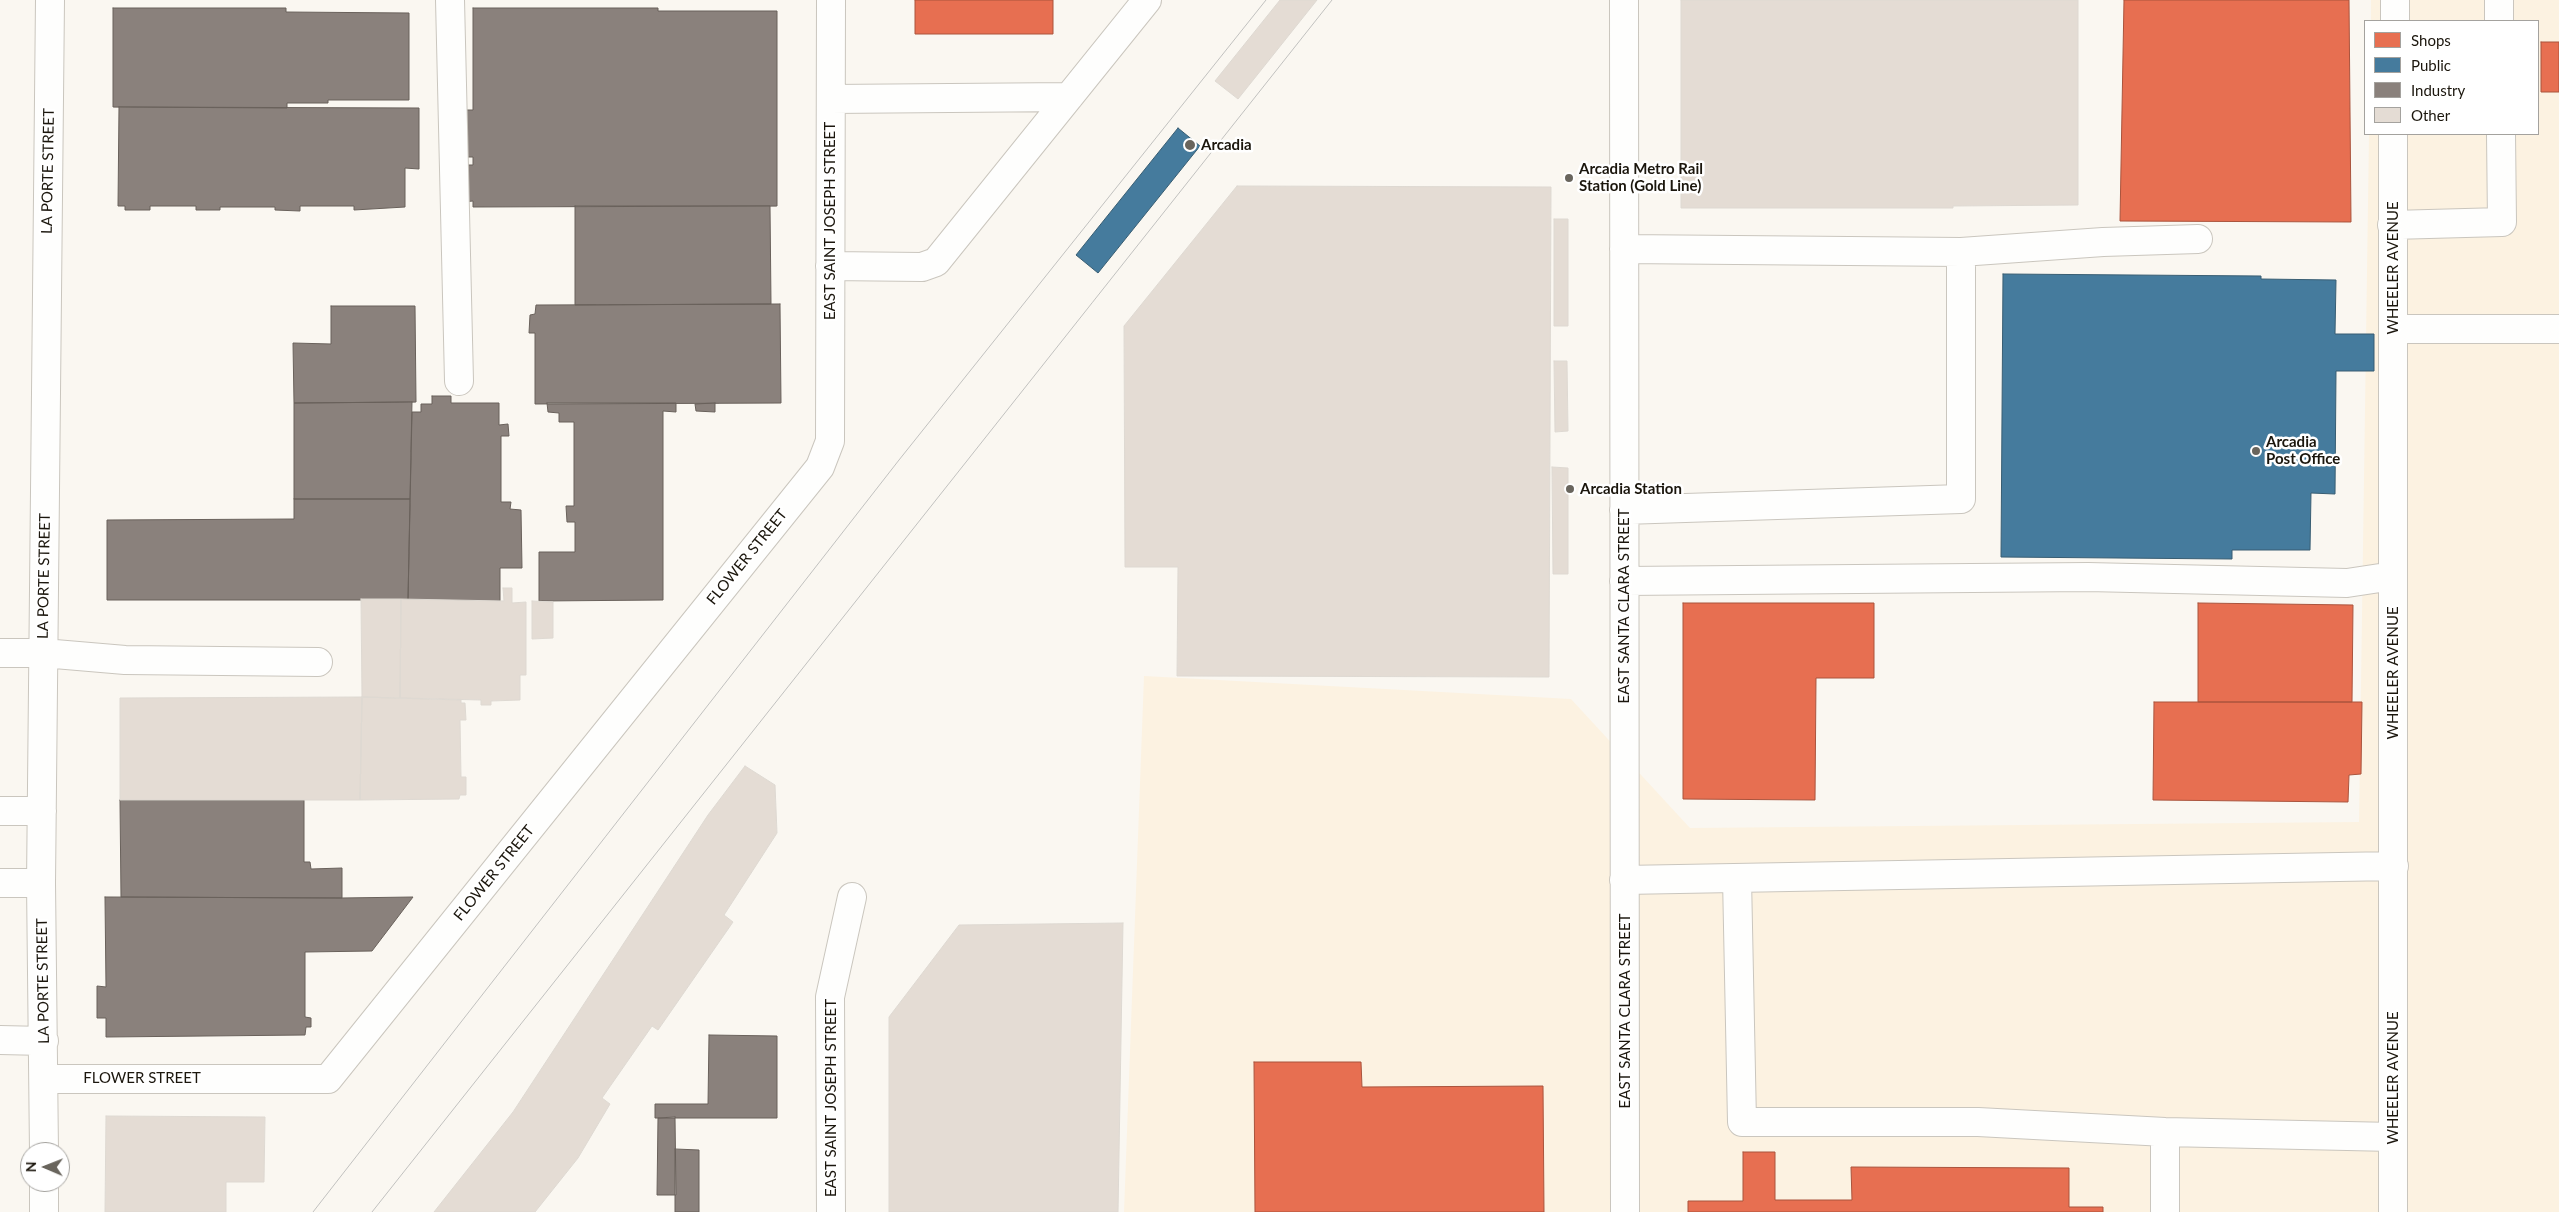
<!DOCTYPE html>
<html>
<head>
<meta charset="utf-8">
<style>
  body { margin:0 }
  #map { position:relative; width:2559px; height:1212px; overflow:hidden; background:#faf7f1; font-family:Lato,sans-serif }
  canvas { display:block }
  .legend { position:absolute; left:2364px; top:20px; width:175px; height:115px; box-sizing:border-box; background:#fff; border:1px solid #a4a29e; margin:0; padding:6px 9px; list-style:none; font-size:15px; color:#1b160d }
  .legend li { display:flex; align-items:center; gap:10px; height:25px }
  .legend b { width:25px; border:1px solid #a4a29e }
  .north { position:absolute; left:20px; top:1142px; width:50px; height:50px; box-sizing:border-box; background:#fff; border:1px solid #a4a29e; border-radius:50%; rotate:271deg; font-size:14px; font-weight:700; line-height:20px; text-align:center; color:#1b160d }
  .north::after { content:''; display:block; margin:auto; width:18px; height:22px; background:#69655d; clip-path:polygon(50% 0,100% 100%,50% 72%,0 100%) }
</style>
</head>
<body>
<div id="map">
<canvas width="2559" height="1212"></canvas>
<ul class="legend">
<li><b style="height:14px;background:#e76f51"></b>Shops</li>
<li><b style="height:14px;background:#457b9d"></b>Public</li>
<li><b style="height:14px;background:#8a817c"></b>Industry</li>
<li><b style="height:14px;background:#e4dcd4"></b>Other</li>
</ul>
<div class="north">N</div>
</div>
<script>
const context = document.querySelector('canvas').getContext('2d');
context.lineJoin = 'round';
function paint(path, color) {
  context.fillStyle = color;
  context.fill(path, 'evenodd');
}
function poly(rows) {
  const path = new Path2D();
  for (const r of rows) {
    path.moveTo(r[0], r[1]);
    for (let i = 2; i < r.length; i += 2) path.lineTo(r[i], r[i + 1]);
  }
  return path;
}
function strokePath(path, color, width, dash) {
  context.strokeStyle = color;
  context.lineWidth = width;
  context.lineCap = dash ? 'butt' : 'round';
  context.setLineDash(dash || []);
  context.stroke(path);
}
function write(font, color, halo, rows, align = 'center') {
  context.font = font + ' Lato,sans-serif';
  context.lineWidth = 5;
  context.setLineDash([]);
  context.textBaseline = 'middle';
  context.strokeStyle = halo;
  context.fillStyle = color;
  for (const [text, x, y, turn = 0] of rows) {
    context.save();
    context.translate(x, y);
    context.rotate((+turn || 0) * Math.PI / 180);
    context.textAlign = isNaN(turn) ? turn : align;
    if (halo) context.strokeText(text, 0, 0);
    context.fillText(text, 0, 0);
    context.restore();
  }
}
paint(poly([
  [2371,0,2559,0,2559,1212,1124,1212,1144,676,1571,699,1690,828,2359,822,2369,134,2538,134,2538,21,2371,21]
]), '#fcf2e1');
const shops = poly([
  [915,0,1053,0,1053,34,915,34,915,0],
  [2124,0,2349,0,2351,222,2120,221,2124,0],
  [2541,42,2559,42,2559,92,2541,92,2541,42],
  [1683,603,1874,603,1874,678,1816,678,1815,800,1683,799,1683,603],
  [2198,603,2353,605,2352,702,2198,702,2198,603],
  [2154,702,2362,702,2361,774,2349,775,2348,802,2153,800,2154,702],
  [1254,1062,1361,1062,1362,1087,1543,1086,1544,1212,1255,1212,1254,1062],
  [1743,1152,1775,1152,1775,1200,1852,1200,1851,1167,2069,1168,2069,1207,2103,1207,2103,1212,1688,1212,1688,1201,1743,1201,1743,1152]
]);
paint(shops, '#e76f51');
strokePath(shops, '#aa543d', 1);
const public = poly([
  [1178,128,1200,146,1098,273,1076,255,1178,128],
  [2003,274,2261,276,2261,279,2336,280,2335,334,2374,334,2374,371,2336,371,2335,494,2311,493,2310,550,2232,550,2232,559,2001,557,2003,274]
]);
paint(public, '#457b9d');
strokePath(public, '#385d72', 1);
const industry = poly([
  [113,8,286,8,286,12,409,13,409,100,328,100,328,103,287,103,287,108,113,107,113,8],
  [473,8,658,8,658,11,777,11,777,206,473,207,473,201,462,202,467,165,473,165,473,157,461,157,461,110,473,110,473,8],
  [119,107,419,108,419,169,405,168,405,207,354,210,354,206,300,206,300,211,275,210,275,207,220,207,220,210,196,210,196,206,150,206,150,210,125,210,125,206,118,206,119,107],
  [575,206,770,206,771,304,575,305,575,206],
  [780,304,781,403,535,404,535,333,529,333,530,315,535,314,536,305,780,304],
  [331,306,415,306,416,402,294,403,293,343,331,344,331,306],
  [432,396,451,396,451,403,499,403,499,425,508,424,509,436,501,436,501,502,511,502,510,509,521,510,522,568,500,568,500,601,408,600,412,412,421,412,421,404,432,404,432,396],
  [412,402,410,499,294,499,294,403,412,402],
  [547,403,676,403,676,412,663,411,663,600,539,601,539,552,575,552,575,522,567,522,566,506,574,506,574,422,559,422,559,413,548,412,547,403],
  [715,403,715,412,696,411,695,404,715,403],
  [294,499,410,499,408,600,107,600,107,520,294,519,294,499],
  [120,800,304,800,304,862,310,862,311,869,342,868,342,898,121,897,120,800],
  [105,897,342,898,413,897,372,951,305,952,305,1017,311,1018,311,1027,306,1027,305,1035,106,1037,106,1018,97,1018,97,986,106,987,105,897],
  [709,1035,777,1036,777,1118,655,1118,655,1104,708,1104,709,1035],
  [675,1117,676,1195,657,1195,658,1118,675,1117],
  [675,1149,699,1150,699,1212,675,1212,675,1149]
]);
paint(industry, '#8a817c');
strokePath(industry, '#69615b', 1);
const building = poly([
  [1280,0,1317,0,1238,99,1215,81,1280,0],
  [1681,0,2078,0,2078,205,1953,206,1953,208,1681,208,1681,0],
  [1237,186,1551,187,1549,677,1177,676,1178,567,1125,567,1124,326,1237,186],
  [1554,219,1568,219,1568,326,1554,326,1554,219],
  [1554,361,1567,361,1568,431,1555,432,1554,361],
  [1552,467,1568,468,1568,574,1553,574,1552,467],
  [503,588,512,588,512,603,526,602,526,675,520,675,520,700,491,701,491,705,481,705,481,700,400,698,401,599,504,601,503,588],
  [361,599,401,599,400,698,362,697,361,599],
  [532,601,553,602,553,638,532,639,532,601],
  [362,697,360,800,120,800,120,698,362,697],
  [362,697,461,700,461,703,465,703,466,720,460,720,461,777,466,777,466,795,460,795,459,799,360,800,362,697],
  [745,766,775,785,777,833,724,915,733,922,658,1030,652,1026,602,1098,610,1104,578,1158,535,1212,434,1212,513,1112,708,815,745,766],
  [1123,923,1118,1212,889,1212,889,1017,959,925,1123,923],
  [106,1116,265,1117,264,1182,226,1182,226,1212,105,1212,106,1116]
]);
paint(building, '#e4dcd4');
strokePath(building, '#ded9d2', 1);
const minor = poly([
  [450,0,459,381],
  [1624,0,1625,1212],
  [2499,0,2499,21],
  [2395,21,2395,0],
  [831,99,1069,97],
  [2392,225,2502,222,2501,134],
  [1961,252,2103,242,2198,239],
  [830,266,922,267,936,262,1147,0],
  [2393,329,2559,329],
  [1624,510,1961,499,1961,252,1624,249],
  [1624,581,2088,577,2347,583,2393,576],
  [0,653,43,653,125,660,318,662],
  [0,811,42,811],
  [1737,878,1742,1122,1978,1122,2165,1132,2393,1137],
  [1624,880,2394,866],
  [0,883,41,883],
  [0,1040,44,1041],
  [44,1079,328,1079,820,467,830,441,831,0],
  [2165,1132,2165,1212],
  [44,1152,41,883,50,0],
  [44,1182,44,1212],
  [831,1212,830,997,852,897],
  [2393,1212,2393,134]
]);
strokePath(minor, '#cac6be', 30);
strokePath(minor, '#fefefd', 28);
strokePath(poly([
  [313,1212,899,460,1266,0],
  [372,1212,1332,0]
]), '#c1c1bf', 1);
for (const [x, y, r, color] of [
  [1190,145,6,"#69655d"],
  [1569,178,5,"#69655d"],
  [2256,451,5,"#69655d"],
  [1570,489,5,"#69655d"]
]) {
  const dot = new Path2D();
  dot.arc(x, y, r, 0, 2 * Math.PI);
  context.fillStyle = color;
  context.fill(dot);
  strokePath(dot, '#fff', 2);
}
write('bold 15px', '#1b160d', '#fff', [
  ["Arcadia",1201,145],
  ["Arcadia Metro Rail",1579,169],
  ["Station (Gold Line)",1579,186],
  ["Arcadia",2266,442],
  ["Post Office",2266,459],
  ["Arcadia Station",1580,489]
], 'left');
write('15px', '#1b160d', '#fff', [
  ["LA PORTE STREET",48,171,-89],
  ["EAST SAINT JOSEPH STREET",830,221,-90],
  ["WHEELER AVENUE",2393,268,-90],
  ["FLOWER STREET",747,557,-51],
  ["LA PORTE STREET",44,576,-89],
  ["EAST SANTA CLARA STREET",1624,606,-90],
  ["WHEELER AVENUE",2393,673,-90],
  ["FLOWER STREET",494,873,-51],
  ["LA PORTE STREET",43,981,-91],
  ["EAST SANTA CLARA STREET",1625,1011,-90],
  ["FLOWER STREET",142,1078],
  ["WHEELER AVENUE",2393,1078,-90],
  ["EAST SAINT JOSEPH STREET",831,1098,-90]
]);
</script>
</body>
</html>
